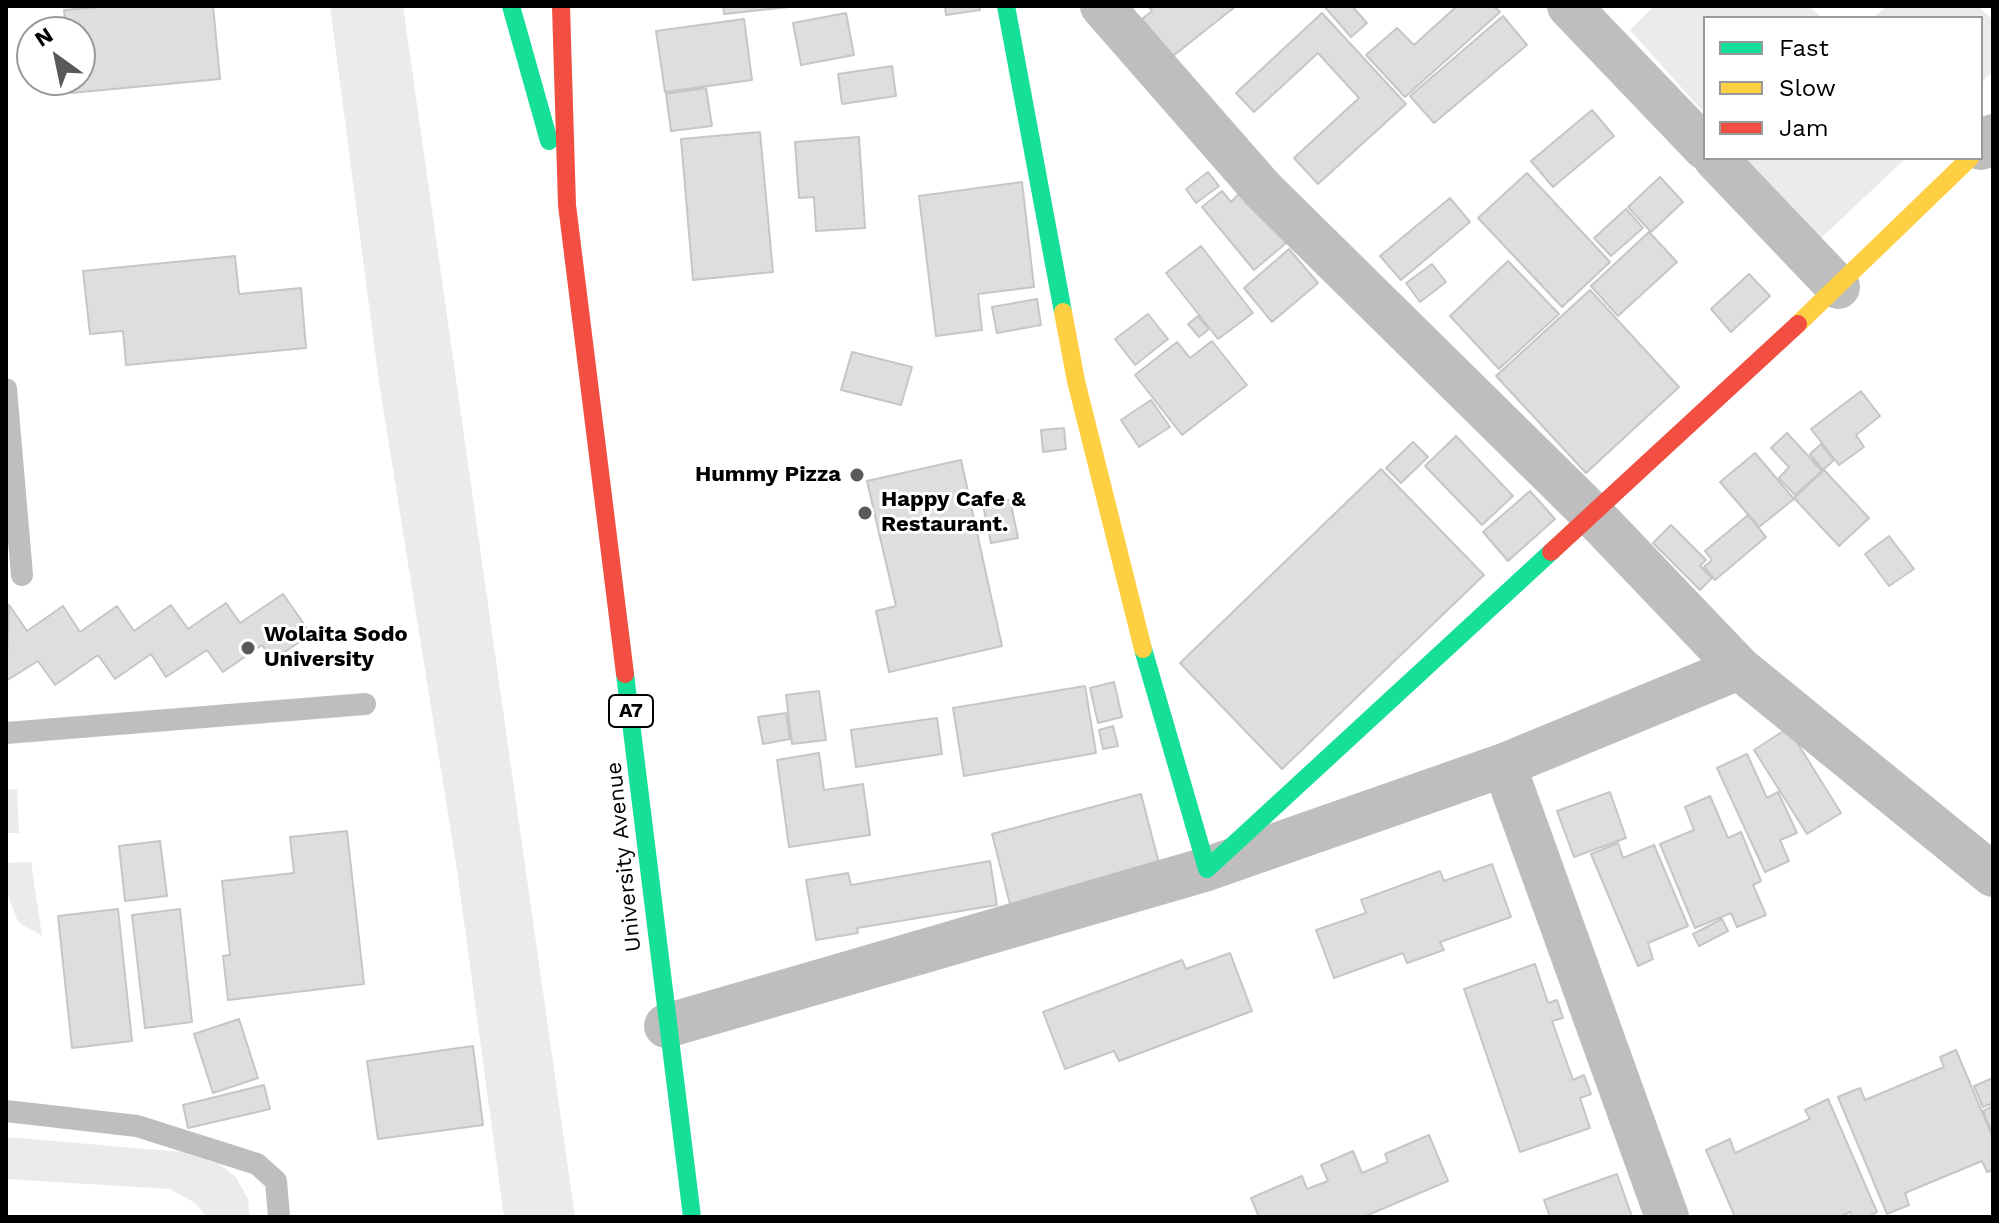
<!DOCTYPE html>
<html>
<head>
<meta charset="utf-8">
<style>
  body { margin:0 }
  #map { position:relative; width:1999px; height:1223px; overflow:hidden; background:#fff; font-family:"Work Sans",sans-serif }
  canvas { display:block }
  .frame { position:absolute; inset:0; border:8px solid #000; pointer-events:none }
  .legend { position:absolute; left:1703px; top:16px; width:280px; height:144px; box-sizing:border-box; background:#fff; border:2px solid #999; margin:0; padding:10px 14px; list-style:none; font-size:24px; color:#000 }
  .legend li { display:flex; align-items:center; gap:16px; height:40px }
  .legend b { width:40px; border:2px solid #999 }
  .north { position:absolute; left:16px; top:16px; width:80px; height:80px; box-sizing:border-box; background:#fff; border:2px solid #999; border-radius:50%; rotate:327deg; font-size:22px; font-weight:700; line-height:32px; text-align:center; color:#000 }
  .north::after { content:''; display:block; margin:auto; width:28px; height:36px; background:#595959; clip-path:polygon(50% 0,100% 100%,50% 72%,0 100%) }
</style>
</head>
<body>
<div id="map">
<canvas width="1999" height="1223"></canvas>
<div class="frame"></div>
<ul class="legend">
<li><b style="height:10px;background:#16e098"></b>Fast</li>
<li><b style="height:10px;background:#ffcf43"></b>Slow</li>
<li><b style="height:10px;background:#f24e42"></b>Jam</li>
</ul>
<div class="north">N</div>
</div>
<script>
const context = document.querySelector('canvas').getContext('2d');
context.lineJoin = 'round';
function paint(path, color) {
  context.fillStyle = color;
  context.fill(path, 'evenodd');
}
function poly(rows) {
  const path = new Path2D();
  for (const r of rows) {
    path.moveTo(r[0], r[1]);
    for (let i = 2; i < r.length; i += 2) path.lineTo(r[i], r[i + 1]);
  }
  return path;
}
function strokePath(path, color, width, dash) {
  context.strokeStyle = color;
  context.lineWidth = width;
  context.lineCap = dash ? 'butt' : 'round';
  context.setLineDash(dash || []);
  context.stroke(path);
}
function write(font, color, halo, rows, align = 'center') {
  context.font = font + ' "Work Sans",sans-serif';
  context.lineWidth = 6;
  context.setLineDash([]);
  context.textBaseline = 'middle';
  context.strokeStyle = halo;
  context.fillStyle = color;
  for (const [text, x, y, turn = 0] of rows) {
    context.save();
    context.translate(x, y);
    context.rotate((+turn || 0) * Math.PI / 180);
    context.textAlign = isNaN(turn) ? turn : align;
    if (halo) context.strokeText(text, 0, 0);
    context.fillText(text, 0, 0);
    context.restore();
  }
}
paint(poly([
  [330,6,403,6,575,1217,504,1217,457,870,379,382],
  [1654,6,1809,6,1822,18,1705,18,1705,114,1630,30],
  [1887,6,1978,6,1993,20,1993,71,1981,83,1981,18,1873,18],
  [1744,158,1906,158,1817,242],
  [17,789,19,833,6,833,6,790],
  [31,862,42,936,18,922,6,890,6,863],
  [6,1137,182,1152,219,1164,236,1177,248,1199,250,1217,207,1217,195,1203,170,1189,6,1179]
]), '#ebebeb');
const building = poly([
  [112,6,213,6,220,79,71,93,70,80,80,80,80,32,66,32,64,10,112,6],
  [723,6,798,6,724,14,723,6],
  [945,6,979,6,980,10,946,15,945,6],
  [1148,6,1236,6,1173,56,1142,19,1152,11,1148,6],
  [1324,6,1352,6,1367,23,1351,37,1324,6],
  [1457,6,1494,6,1500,12,1405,97,1366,55,1397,28,1414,45,1457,6],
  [846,13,854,55,801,65,793,23,846,13],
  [1322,13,1406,104,1318,184,1294,158,1359,98,1318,53,1254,112,1236,93,1322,13],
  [1503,16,1527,45,1434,123,1410,96,1503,16],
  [744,19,752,80,665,92,656,31,744,19],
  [892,66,896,96,842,104,838,74,892,66],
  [706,88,712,126,671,131,666,94,706,88],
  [1592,110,1614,136,1553,187,1531,161,1592,110],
  [760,132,773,272,693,280,681,139,760,132],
  [859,137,865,228,816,231,814,197,799,198,795,142,859,137],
  [1208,172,1219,186,1196,203,1186,189,1208,172],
  [1527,173,1610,262,1562,307,1478,218,1527,173],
  [1660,177,1683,202,1651,232,1628,207,1660,177],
  [1022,182,1034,287,978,294,982,330,936,336,919,196,1022,182],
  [1222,191,1231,202,1242,191,1286,243,1254,270,1202,207,1222,191],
  [1450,198,1470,222,1401,280,1380,256,1450,198],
  [1626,209,1643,228,1611,256,1594,238,1626,209],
  [1649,232,1677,262,1618,316,1591,286,1649,232],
  [1201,246,1253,313,1218,339,1166,273,1201,246],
  [1289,249,1318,283,1272,322,1244,288,1289,249],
  [235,256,239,294,301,288,306,348,126,365,123,331,90,334,83,271,235,256],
  [1508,261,1559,314,1499,369,1450,316,1508,261],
  [1432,264,1446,282,1420,302,1406,283,1432,264],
  [1749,274,1770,296,1731,332,1711,309,1749,274],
  [1590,290,1679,387,1586,473,1496,376,1590,290],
  [1037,299,1041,325,997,333,992,307,1037,299],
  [1148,314,1168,339,1135,365,1115,339,1148,314],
  [1198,316,1209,329,1199,337,1188,324,1198,316],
  [1212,341,1247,385,1182,435,1135,375,1177,342,1190,358,1212,341],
  [852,352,912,367,901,405,841,390,852,352],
  [1861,391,1880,416,1856,435,1864,447,1839,465,1811,429,1861,391],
  [1151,400,1170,427,1139,447,1121,420,1151,400],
  [1064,428,1066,449,1043,452,1041,430,1064,428],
  [1787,433,1822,471,1795,495,1779,478,1789,467,1771,448,1787,433],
  [1456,436,1513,496,1482,525,1425,466,1456,436],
  [1413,442,1428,457,1401,483,1386,468,1413,442],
  [1821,444,1834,460,1823,470,1810,454,1821,444],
  [1755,453,1794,499,1759,527,1720,482,1755,453],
  [961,460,1002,646,889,672,876,611,896,606,867,481,961,460],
  [1381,469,1484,575,1282,769,1180,663,1381,469],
  [1824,470,1869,518,1839,546,1794,498,1824,470],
  [1530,491,1555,519,1508,561,1483,532,1530,491],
  [1010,500,1018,538,991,543,983,505,1010,500],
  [1748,515,1766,537,1715,580,1704,567,1712,560,1705,551,1748,515],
  [1671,525,1706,560,1700,566,1712,578,1700,590,1653,543,1671,525],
  [1889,536,1914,569,1889,586,1865,554,1889,536],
  [283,594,311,634,273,660,262,645,223,672,207,650,166,677,151,654,115,679,98,655,55,685,38,661,6,681,9,605,27,631,63,606,80,632,117,606,134,631,171,605,188,629,226,603,240,623,283,594],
  [1114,682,1122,717,1098,723,1090,688,1114,682],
  [1085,686,1096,753,964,776,953,708,1085,686],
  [819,691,826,740,792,744,786,695,819,691],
  [786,713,790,739,763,744,758,717,786,713],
  [937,718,942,754,856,767,851,730,937,718],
  [1113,726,1118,746,1103,749,1099,730,1113,726],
  [1788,728,1841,813,1807,834,1754,750,1788,728],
  [819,753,824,790,863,784,870,835,789,847,777,760,819,753],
  [1747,754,1767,798,1778,792,1797,833,1780,840,1789,861,1765,872,1717,768,1747,754],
  [1610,792,1626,838,1574,857,1557,811,1610,792],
  [1141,794,1161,871,1012,912,992,834,1141,794],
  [1710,796,1728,838,1741,832,1761,881,1753,885,1766,915,1737,927,1731,913,1695,928,1660,844,1694,830,1685,807,1710,796],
  [347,831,364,984,228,1000,223,956,230,955,222,881,294,873,290,837,347,831],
  [160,841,167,896,125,901,119,846,160,841],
  [1618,843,1623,858,1654,845,1688,926,1648,943,1653,959,1638,966,1591,854,1618,843],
  [990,861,997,905,857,928,858,933,816,940,806,880,848,873,851,885,990,861],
  [1492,864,1511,917,1440,942,1444,950,1407,963,1403,953,1334,978,1316,930,1366,913,1361,900,1440,871,1444,881,1492,864],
  [118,909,132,1041,72,1048,58,916,118,909],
  [180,909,192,1022,145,1028,132,915,180,909],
  [1722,919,1728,931,1699,946,1693,934,1722,919],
  [1230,953,1252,1011,1119,1061,1114,1051,1065,1069,1043,1012,1182,960,1186,969,1230,953],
  [1535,964,1548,1003,1557,1000,1563,1018,1552,1021,1573,1080,1584,1075,1591,1094,1580,1098,1590,1128,1520,1152,1464,989,1535,964],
  [239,1019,258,1078,213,1093,194,1034,239,1019],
  [473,1046,483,1125,378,1139,367,1061,473,1046],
  [1956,1050,1993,1138,1993,1170,1987,1172,1982,1161,1905,1193,1909,1205,1887,1214,1838,1097,1860,1088,1865,1100,1944,1067,1940,1057,1956,1050],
  [1993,1078,1993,1103,1983,1107,1974,1086,1993,1078],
  [264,1085,270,1109,188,1128,183,1105,264,1085],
  [1828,1099,1877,1212,1867,1217,1853,1217,1850,1212,1839,1217,1735,1217,1706,1150,1730,1139,1735,1153,1810,1119,1805,1110,1828,1099],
  [1993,1106,1993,1133,1992,1133,1983,1111,1993,1106],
  [1429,1135,1448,1181,1363,1217,1259,1217,1251,1198,1302,1176,1307,1189,1328,1181,1321,1165,1353,1151,1362,1173,1388,1162,1385,1154,1429,1135],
  [1617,1174,1632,1217,1550,1217,1544,1200,1617,1174]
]);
paint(building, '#dedede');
strokePath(building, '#c6c6c6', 2);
strokePath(poly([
  [6,389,22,575],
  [6,733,365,704],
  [6,1111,137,1126,257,1164,276,1181,279,1217]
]), '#bebebe', 22);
strokePath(poly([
  [1102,6,1263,190,1592,514,1739,668,1993,875],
  [1569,6,1705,148],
  [1981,148,1993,136],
  [1715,158,1838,287],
  [1504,765,1667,1217],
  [666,1026,1207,869,1504,765,1739,668]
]), '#bebebe', 44);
strokePath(poly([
  [511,6,549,141],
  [1006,6,1063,312],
  [1143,649,1207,869,1551,552],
  [625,674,692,1217]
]), '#16e098', 18);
strokePath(poly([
  [1063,312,1076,381,1143,649],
  [1798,324,1970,158]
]), '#ffcf43', 18);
strokePath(poly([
  [561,6,567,205,625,674],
  [1551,552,1798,324]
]), '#f24e42', 18);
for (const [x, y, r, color] of [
  [857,475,8,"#595959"],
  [865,513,8,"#595959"],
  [248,648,8,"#595959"]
]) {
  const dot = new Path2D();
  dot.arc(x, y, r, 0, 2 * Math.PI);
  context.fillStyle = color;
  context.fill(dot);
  strokePath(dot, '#fff', 3);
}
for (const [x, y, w] of [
  [631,711,44]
]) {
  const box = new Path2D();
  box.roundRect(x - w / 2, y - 16, w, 32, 6);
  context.fillStyle = '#fff';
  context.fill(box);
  strokePath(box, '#000', 2);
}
write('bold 20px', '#000', null, [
  ["A7",631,711]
]);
write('bold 22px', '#000', '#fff', [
  ["Hummy Pizza",841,475,"right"],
  ["Happy Cafe &",881,500],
  ["Restaurant.",881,525],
  ["Wolaita Sodo",264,635],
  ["University",264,660]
], 'left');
write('22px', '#000', '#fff', [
  ["University Avenue",624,857,-96]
]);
</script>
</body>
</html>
